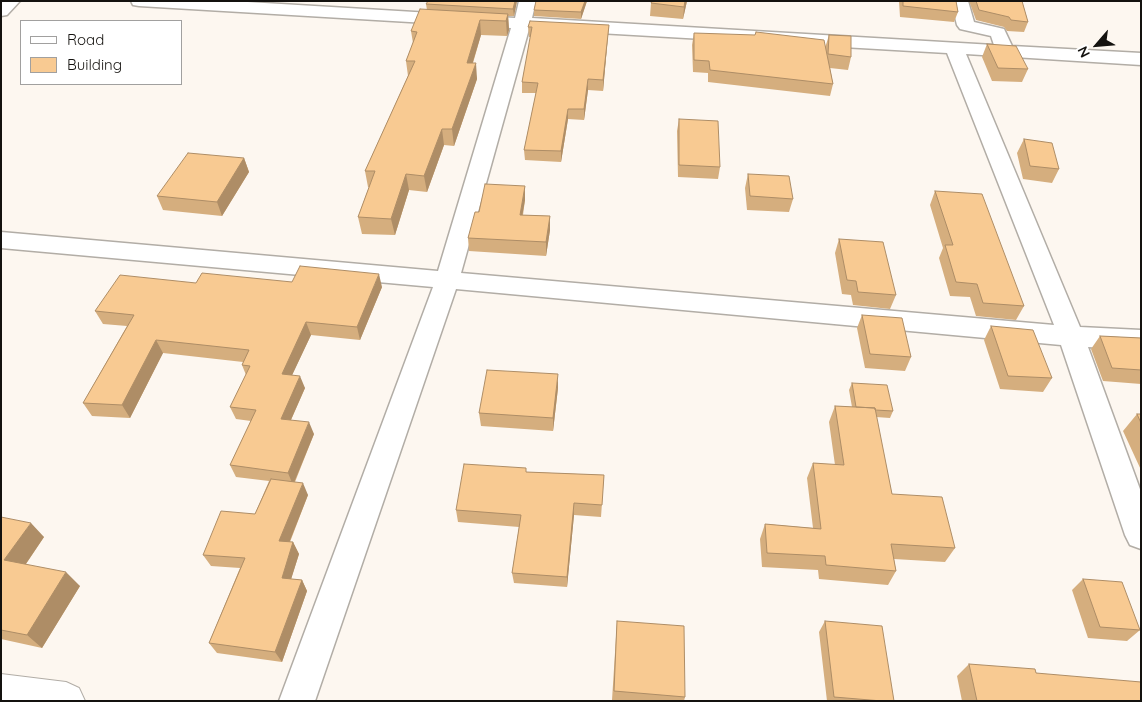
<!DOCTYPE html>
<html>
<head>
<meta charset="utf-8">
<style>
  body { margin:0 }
  #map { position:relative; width:1142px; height:702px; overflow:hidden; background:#fdf7f0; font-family:Quicksand,sans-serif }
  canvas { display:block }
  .frame { position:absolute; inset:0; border:2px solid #14120f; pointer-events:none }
  .legend { position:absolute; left:20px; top:20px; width:162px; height:65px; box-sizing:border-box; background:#fff; border:1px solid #a1a09f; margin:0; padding:6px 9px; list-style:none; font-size:15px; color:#14120f }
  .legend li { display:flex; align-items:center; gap:10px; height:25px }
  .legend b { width:25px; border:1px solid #a1a09f }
  .north { position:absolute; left:1072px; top:20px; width:50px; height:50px; -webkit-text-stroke:4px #fff; paint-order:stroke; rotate:243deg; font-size:14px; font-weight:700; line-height:20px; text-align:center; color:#14120f }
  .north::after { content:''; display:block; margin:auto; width:18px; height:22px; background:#14120f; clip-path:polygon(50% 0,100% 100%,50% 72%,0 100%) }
</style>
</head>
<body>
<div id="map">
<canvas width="1142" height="702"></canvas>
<div class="frame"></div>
<ul class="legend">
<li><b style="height:6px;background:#fff"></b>Road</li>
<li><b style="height:14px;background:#f8ca92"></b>Building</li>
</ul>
<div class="north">N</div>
</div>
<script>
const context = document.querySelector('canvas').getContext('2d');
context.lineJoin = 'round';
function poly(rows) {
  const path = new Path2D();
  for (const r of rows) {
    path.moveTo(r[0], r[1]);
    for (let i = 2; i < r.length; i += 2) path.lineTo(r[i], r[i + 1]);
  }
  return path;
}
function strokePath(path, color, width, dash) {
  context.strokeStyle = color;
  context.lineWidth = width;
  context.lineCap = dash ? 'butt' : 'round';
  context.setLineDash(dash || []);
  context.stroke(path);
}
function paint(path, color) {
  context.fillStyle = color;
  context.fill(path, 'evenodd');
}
const street = poly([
  [20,1,7,15,1,16,2,1,20,1],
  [131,1,231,1,515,18,519,1,536,1,532,18,994,45,991,36,960,29,957,25,951,1,968,1,974,22,1004,29,1012,46,1141,53,1141,65,966,54,1080,327,1141,330,1141,350,1088,347,1141,492,1141,549,1130,545,1125,535,1061,345,456,289,315,701,279,701,433,287,1,248,1,232,438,271,511,28,139,6,133,5,131,1],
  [529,29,947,53,1054,325,461,273,529,29]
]);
const secondary = poly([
  [1,674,66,682,79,688,85,701,1,701,1,674]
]);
strokePath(street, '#b2ada6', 3);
strokePath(secondary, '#b2ada6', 2);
paint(street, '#fff');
paint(secondary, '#fff');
paint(poly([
  [517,1,514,16,508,16,509,30,507,36,481,35,473,63,477,79,454,146,444,145,427,192,409,190,395,235,362,234,358,217,369,187,368,187,365,171,408,76,406,61,413,43,411,31,427,10,426,4],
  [587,1,581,19,534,16,534,10],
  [687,1,683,19,650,16,651,3],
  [899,1,956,1,958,12,954,22,900,17],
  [969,1,1022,1,1028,22,1024,32,1007,31,1004,27,976,20],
  [609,25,603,91,588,90,584,120,568,119,561,162,525,160,524,150,536,93,522,93,522,82,531,37,529,37,528,27],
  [694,33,825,48,829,35,851,57,848,70,830,68,833,84,830,96,708,82,708,73,693,72,692,45],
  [987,44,1028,69,1022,82,992,81,982,57],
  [679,119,720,167,718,179,678,177,677,131],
  [1024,139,1059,169,1052,183,1023,179,1017,153],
  [244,158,249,172,222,216,163,210,157,196],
  [748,174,793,199,789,212,747,210,745,188],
  [525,186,525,200,523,215,550,216,550,230,546,256,469,251,468,238,479,212],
  [935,191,1024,306,1016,320,976,316,970,297,950,296,939,258,943,248,930,205],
  [839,239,896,295,890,309,853,305,851,295,842,294,835,253],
  [292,282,382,287,360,340,311,335,292,375,305,388,291,420,314,434,295,482,308,495,290,542,293,542,299,554,291,579,302,580,307,591,282,662,217,653,209,643,240,568,211,566,203,555,255,514,269,481,236,477,230,465,251,421,236,419,230,407,246,375,242,365,243,362,163,353,130,418,92,416,83,403,127,326,103,324,95,311,196,283],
  [862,315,911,357,905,371,865,368,857,328],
  [991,326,1052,378,1043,392,1000,389,984,340],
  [1100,336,1141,338,1141,384,1103,381,1091,349],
  [852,383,893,411,890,418,876,417,892,494,955,548,945,562,894,559,896,571,888,585,819,579,818,570,762,567,760,539,765,524,813,528,807,478,813,463,835,465,829,422,835,406,852,407,849,390],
  [558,388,553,431,481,426,479,413],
  [1137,414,1141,414,1141,470,1123,431],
  [526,472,604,475,601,517,574,515,567,587,514,583,512,573,519,527,458,522,456,510],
  [1,517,44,537,26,564,80,586,42,648,1,639],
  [1083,579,1140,630,1127,641,1088,638,1072,590],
  [617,621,685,697,684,701,612,700],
  [825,621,894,701,827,701,819,632],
  [969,664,1036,673,1141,701,962,701,957,676]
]), '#d5ae7e');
paint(poly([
  [515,1,517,1,514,16,513,9],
  [585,1,587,1,581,19,581,12],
  [685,1,687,1,683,19,684,7],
  [508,14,509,30,507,36,506,21],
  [480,20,481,35,468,78,467,63],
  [609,25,608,35,603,91,603,80],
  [476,63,477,79,454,146,452,129],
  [588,79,588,90,584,120,584,109],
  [568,109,568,119,561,162,561,151],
  [442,129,444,145,427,192,424,176],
  [244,158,249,172,222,216,217,202],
  [406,174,409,190,395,235,391,219],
  [525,186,525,200,520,228,520,215],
  [550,216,550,230,546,256,546,242],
  [379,274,382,287,360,340,357,327],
  [306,322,311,335,287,386,282,374],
  [156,340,163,353,130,418,122,405],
  [558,374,558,388,553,431,553,418],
  [300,376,305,388,286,431,281,419],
  [309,422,314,434,293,485,288,473],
  [303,483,308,495,285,553,279,541],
  [574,503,574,515,567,587,567,577],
  [31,523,44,537,19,574,4,560],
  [293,542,299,554,288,589,282,578],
  [66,572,80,586,42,648,27,635],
  [302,580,307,591,282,662,275,652]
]), '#ae8d66');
const building = poly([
  [428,1,515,1,513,9,426,4,428,1],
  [536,1,585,1,581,12,534,10,536,1],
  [652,1,685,1,684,7,651,3,652,1],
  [903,1,956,1,958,12,903,6,903,1],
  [976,1,1022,1,1028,22,1011,20,1009,17,979,10,976,1],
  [420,9,508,14,506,21,480,20,467,63,476,63,452,129,442,129,424,176,406,174,391,219,358,217,375,171,365,171,415,61,406,61,417,32,411,31,420,9],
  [530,21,609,25,603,80,588,79,584,109,568,109,561,151,524,150,538,83,522,82,532,27,528,27,530,21],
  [756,32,824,40,833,84,710,70,709,61,694,60,694,33,755,35,756,32],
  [829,35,851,36,851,57,828,54,829,35],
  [987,44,1016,46,1028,69,998,68,987,44],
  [679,119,718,121,720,167,679,165,679,119],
  [1024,139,1052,143,1059,169,1030,166,1024,139],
  [188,153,244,158,217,202,157,196,188,153],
  [748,174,789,176,793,199,750,196,748,174],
  [485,184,525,186,520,215,550,216,546,242,468,238,475,212,479,212,485,184],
  [935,191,982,194,1024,306,983,303,977,284,956,282,945,245,953,245,935,191],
  [839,239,883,242,896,295,858,292,856,281,847,280,839,239],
  [300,266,379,274,357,327,306,322,282,374,300,376,281,419,309,422,288,473,230,465,256,410,230,407,250,366,242,365,249,350,156,340,122,405,83,403,134,315,95,311,120,275,196,283,202,273,292,282,300,266],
  [862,315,902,318,911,357,870,354,862,315],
  [991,326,1033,330,1052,378,1008,376,991,326],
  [1100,336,1141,338,1141,370,1112,368,1100,336],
  [487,370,558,374,553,418,479,413,487,370],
  [852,383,887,385,893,411,875,410,875,408,856,407,852,383],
  [835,406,875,408,892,494,942,497,955,548,891,544,896,571,826,565,825,556,767,553,765,524,821,529,813,463,844,465,835,406],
  [1137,414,1141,414,1141,423,1137,414],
  [464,464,526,468,526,472,604,475,602,505,574,503,567,577,512,573,521,515,456,510,464,464],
  [271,479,303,483,279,541,293,542,282,578,302,580,275,652,209,643,245,558,203,555,221,511,255,514,271,479],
  [1,517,31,523,4,560,66,572,27,635,1,630,1,517],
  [1083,579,1122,582,1140,630,1100,627,1083,579],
  [617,621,684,626,685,697,614,691,617,621],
  [825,621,882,626,894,701,882,701,834,697,825,621],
  [969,664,1035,669,1036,673,1141,682,1141,701,977,701,969,664]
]);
paint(building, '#f8ca92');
strokePath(building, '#ae8d66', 1);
</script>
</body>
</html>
